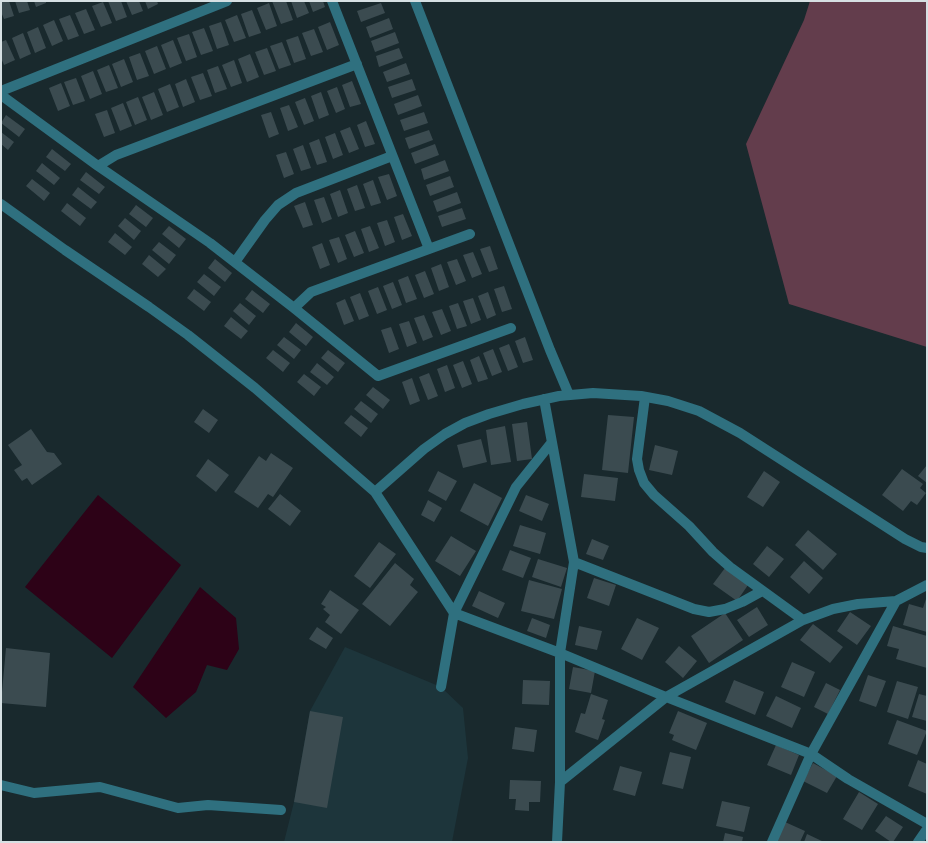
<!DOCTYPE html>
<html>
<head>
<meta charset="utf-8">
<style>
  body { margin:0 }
  #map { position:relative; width:928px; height:843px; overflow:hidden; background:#19292d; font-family:"Golos Text",sans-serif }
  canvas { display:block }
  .frame { position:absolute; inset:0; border:2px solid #d6e0e3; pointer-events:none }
</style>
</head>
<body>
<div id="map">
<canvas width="928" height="843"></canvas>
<div class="frame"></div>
</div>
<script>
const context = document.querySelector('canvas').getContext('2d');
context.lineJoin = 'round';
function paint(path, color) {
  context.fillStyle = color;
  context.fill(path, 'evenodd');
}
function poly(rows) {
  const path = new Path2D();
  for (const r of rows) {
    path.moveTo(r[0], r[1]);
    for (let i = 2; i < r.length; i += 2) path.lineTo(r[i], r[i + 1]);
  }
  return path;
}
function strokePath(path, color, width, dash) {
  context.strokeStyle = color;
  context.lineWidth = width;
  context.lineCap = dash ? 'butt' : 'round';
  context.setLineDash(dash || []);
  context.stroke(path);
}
paint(poly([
  [345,647,441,687,463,708,468,758,452,842,284,842,294,802,310,711]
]), '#1d353b');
paint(poly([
  [810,1,927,1,927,347,789,304,746,144,804,20]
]), '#633d4c');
paint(poly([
  [98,495,181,565,112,658,25,587],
  [200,587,236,618,239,649,227,670,207,665,196,692,166,718,133,687]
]), '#2d0217');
paint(poly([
  [1,1,9,1,14,16,4,19,1,12],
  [15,1,27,1,30,10,19,13],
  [34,1,46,1,46,3,36,7],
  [108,1,121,1,127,17,116,21],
  [126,1,139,1,143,11,132,15],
  [145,1,157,1,158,4,148,9],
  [272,1,286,1,293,20,281,24],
  [291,1,304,1,309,13,297,18],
  [309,1,323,1,325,7,313,12],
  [103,2,112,23,101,27,92,6],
  [269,3,277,26,266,30,257,8],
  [381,3,385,13,361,22,357,11],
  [86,9,95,30,84,34,75,13],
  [252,10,261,33,249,37,241,14],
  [70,15,79,36,68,40,59,19],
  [237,15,246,38,234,42,225,20],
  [389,18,393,29,370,38,366,27],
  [54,20,63,41,52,46,43,25],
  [221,22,229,45,217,49,209,26],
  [330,22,339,45,327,50,318,27],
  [38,27,46,48,35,53,27,32],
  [204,28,213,51,201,55,192,32],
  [314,29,323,52,311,56,302,33],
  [395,32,399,43,375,52,371,41],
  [23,33,31,54,20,59,12,38],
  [189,34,197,57,186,61,177,38],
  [298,36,306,59,294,63,286,40],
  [6,40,15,60,4,65,1,58,1,42],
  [173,40,182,63,170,68,161,45],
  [282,42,291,65,279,69,270,46],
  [157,46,166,69,154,74,145,51],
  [267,48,276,71,264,75,255,52],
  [399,48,403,58,379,67,376,56],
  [140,53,149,76,137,80,129,57],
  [250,54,259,77,247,82,238,59],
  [124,59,133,82,121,87,112,64],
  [234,60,242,83,231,87,222,65],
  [406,63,410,74,387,82,383,72],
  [109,65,118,88,106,92,97,70],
  [218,66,227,89,215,93,207,70],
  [93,71,102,94,90,99,81,76],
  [203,73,212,96,200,100,191,77],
  [76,78,85,101,73,105,64,82],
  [186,79,195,102,183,107,175,84],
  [412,79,416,90,392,98,388,87],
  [352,81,361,104,350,107,342,85],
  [61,83,70,106,58,111,49,88],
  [170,84,179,107,167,112,158,89],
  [337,87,345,109,336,113,327,91],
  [154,92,163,115,151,120,142,97],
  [321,92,329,115,319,119,311,96],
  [418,95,422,106,398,115,394,104],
  [138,97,147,120,135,125,126,102],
  [305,98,314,121,304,125,295,102],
  [123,103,132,126,120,131,111,108],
  [289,105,298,127,288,131,280,108],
  [107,110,115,133,104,137,95,114],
  [271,112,279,134,269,138,261,115],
  [424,112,428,123,404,131,400,120],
  [6,115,25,129,19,137,1,123],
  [366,121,375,144,365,147,357,125],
  [350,127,359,149,349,153,340,131],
  [429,130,433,140,409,149,405,138],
  [1,132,14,142,8,150,1,144],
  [335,133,343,155,333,159,325,137],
  [319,139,327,162,317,165,309,143],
  [435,144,439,155,415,164,411,153],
  [303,145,311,168,301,171,293,149],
  [52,149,71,164,65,171,46,157],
  [286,152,294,174,284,178,276,155],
  [445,160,449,171,424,180,421,169],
  [42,163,60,178,54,185,36,171],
  [86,172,105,187,99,194,80,180],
  [389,174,397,196,387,200,378,177],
  [450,176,454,187,430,196,426,185],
  [32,179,50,193,44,201,26,186],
  [373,180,381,203,371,206,363,184],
  [357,185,365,208,355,211,347,189],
  [78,187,97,202,91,209,72,195],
  [340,190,348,213,338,217,330,194],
  [457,192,461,203,437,212,433,201],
  [324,197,332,219,322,223,314,200],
  [305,202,313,225,303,228,294,206],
  [67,203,86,218,80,226,61,211],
  [136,205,153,218,146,227,129,214],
  [462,208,466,219,442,227,438,216],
  [403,214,412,236,402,240,394,217],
  [125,218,141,231,134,240,118,226],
  [387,220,395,242,385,246,377,223],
  [169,226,186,239,179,248,162,234],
  [370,226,379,248,369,252,361,229],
  [355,231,364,253,354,257,345,235],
  [115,233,132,247,125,255,108,242],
  [339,237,347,259,338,263,329,240],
  [159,242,176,255,169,264,152,250],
  [322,243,330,265,320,269,312,247],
  [490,246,498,269,489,272,480,249],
  [473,252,482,274,472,278,463,255],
  [149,255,166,269,158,277,142,264],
  [215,259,232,273,225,282,208,268],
  [457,259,466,281,456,285,447,262],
  [441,264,449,287,439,291,431,268],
  [425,271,434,294,424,298,415,275],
  [204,274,221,287,214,296,197,282],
  [408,276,417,299,406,303,398,280],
  [393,282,402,305,392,309,383,286],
  [504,286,512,309,502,312,494,289],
  [378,287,387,310,377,314,368,291],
  [194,289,211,302,204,311,187,298],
  [252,290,270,304,263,313,245,299],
  [488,292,496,315,487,319,478,296],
  [360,293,369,316,359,320,350,297],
  [473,298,481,320,471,324,463,301],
  [345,299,354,321,344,325,336,303],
  [240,303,256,316,249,325,233,311],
  [458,303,467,326,457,329,449,306],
  [442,309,451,331,441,335,432,312],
  [424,315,433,337,423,341,414,318],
  [231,317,248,331,241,339,224,326],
  [409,321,417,343,407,347,399,324],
  [296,323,313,337,306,346,289,332],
  [391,327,399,349,389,353,381,330],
  [284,337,301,350,294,359,277,345],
  [525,337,533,360,523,363,515,341],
  [509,344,518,367,508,371,499,348],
  [493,349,502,372,492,376,483,353],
  [273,350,290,363,283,372,266,358],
  [328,350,345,363,338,372,321,358],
  [479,356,488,379,478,382,470,360],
  [463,361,472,384,462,388,453,365],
  [317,363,334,377,327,385,310,372],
  [447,365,455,388,445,392,437,369],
  [429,373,438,396,428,400,419,377],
  [304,374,321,387,314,396,297,382],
  [412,378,420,401,410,405,402,382],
  [373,387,390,400,383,409,366,395],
  [361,401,378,414,371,423,354,409],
  [203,409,218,420,209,433,194,422],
  [351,415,368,428,361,437,344,423],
  [608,415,634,417,628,473,602,470],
  [527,422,532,459,517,461,512,424],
  [505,426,511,462,491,465,486,430],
  [31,429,47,452,54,453,62,464,32,485,27,478,22,481,14,470,22,465,8,445],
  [481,439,487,462,463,468,457,445],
  [655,445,678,451,672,475,649,470],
  [271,453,293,468,273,497,268,494,258,508,234,492,259,456,266,461],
  [208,459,229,475,216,492,196,476],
  [927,465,927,483,918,476],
  [902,469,923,484,920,488,926,493,917,505,911,501,903,511,882,495],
  [438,471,457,481,446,501,428,491],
  [764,471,780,482,763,507,747,497],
  [584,474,618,478,615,501,581,497],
  [474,483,502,498,488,526,460,511],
  [280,494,301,511,290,526,268,509],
  [526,495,549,504,542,521,519,511],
  [428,500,442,508,434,522,421,515],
  [520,525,546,533,540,554,513,546],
  [808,530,837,554,823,570,795,545],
  [451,536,476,551,460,576,435,561],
  [592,539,609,546,603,560,586,554],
  [379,542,396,554,370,588,354,576],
  [767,546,784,559,769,577,753,564],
  [510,550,531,558,523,578,502,570],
  [538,559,567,568,561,587,532,577],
  [804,561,823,578,809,594,790,577],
  [395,563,414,579,410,585,418,592,390,626,362,604],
  [725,568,748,585,737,601,713,584],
  [594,578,616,585,609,606,587,598],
  [529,580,562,589,554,619,521,611],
  [330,590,359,610,341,634,325,622,330,615,323,609,326,607,321,604],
  [479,591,505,603,498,618,472,606],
  [927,596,927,632,903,625,909,604,923,608],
  [757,607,768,625,749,637,737,620],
  [850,612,871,626,857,645,837,631],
  [725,613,743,640,709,663,691,636],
  [532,618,550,625,546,638,527,631],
  [637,618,659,628,642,660,621,649],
  [813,624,843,647,830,663,800,640],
  [579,626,602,631,597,650,575,645],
  [893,626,927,636,927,668,896,659,899,649,887,646],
  [317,627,333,638,326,649,309,639],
  [679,646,697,661,683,678,665,662],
  [6,648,50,653,46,707,1,703],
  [792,662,815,672,804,697,781,687],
  [573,667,595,671,591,693,569,689],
  [868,675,886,681,876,707,859,701],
  [523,680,550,681,549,705,522,704],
  [734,680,764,692,755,715,725,702],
  [897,681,918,687,908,719,887,712],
  [826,683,840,690,828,714,814,707],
  [591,694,608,700,602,719,605,720,598,740,575,732,581,713,585,714],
  [919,694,927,696,927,721,912,717],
  [776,696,801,708,792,728,766,716],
  [310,711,343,717,327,808,294,802],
  [678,711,707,723,696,750,672,740,674,735,669,733],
  [897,720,927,731,917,755,888,744],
  [515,727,537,730,534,752,512,749],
  [776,745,799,755,791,775,767,765],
  [670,752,691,757,683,789,662,784],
  [918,760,927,764,927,794,908,786],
  [813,763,837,776,827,793,803,781],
  [620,766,642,772,635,796,613,790],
  [510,780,541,781,540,802,529,802,529,811,515,810,516,799,509,799],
  [859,792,878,804,862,830,843,819],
  [722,801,750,807,744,832,716,826],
  [886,816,903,827,893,842,891,842,875,831],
  [785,822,805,831,800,842,776,842],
  [725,833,743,837,742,842,723,842],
  [807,834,824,842,804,842]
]), '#3b4b50');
strokePath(poly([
  [332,1,429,249],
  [415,1,550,350,569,395],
  [1,91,227,1],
  [1,95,98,166,210,243,294,308,378,376,511,328],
  [98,166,116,155,357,64],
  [1,204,65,250,149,307,188,335,255,388,375,492,424,449,445,434,465,423,489,414,523,404,559,396,593,393,641,396,668,401,699,411,740,433,905,539,921,547,927,548],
  [235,262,265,220,278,205,296,193,392,156],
  [294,308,311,292,470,234],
  [645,397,637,459,639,470,644,483,654,495,689,526,713,552,730,567,803,620],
  [544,399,574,562,560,653,560,782,557,842],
  [375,492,454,613,560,653,666,697,811,754,848,779,927,824],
  [574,562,694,609,709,612,725,609,742,602,762,591],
  [441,687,454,613,516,487,552,442],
  [560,782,666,697,803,620,833,609,858,604,896,601,927,585],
  [1,785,34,793,100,787,178,808,208,805,281,810],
  [772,842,811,754,896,601],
  [918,842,927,829]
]), '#2f707f', 10);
</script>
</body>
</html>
